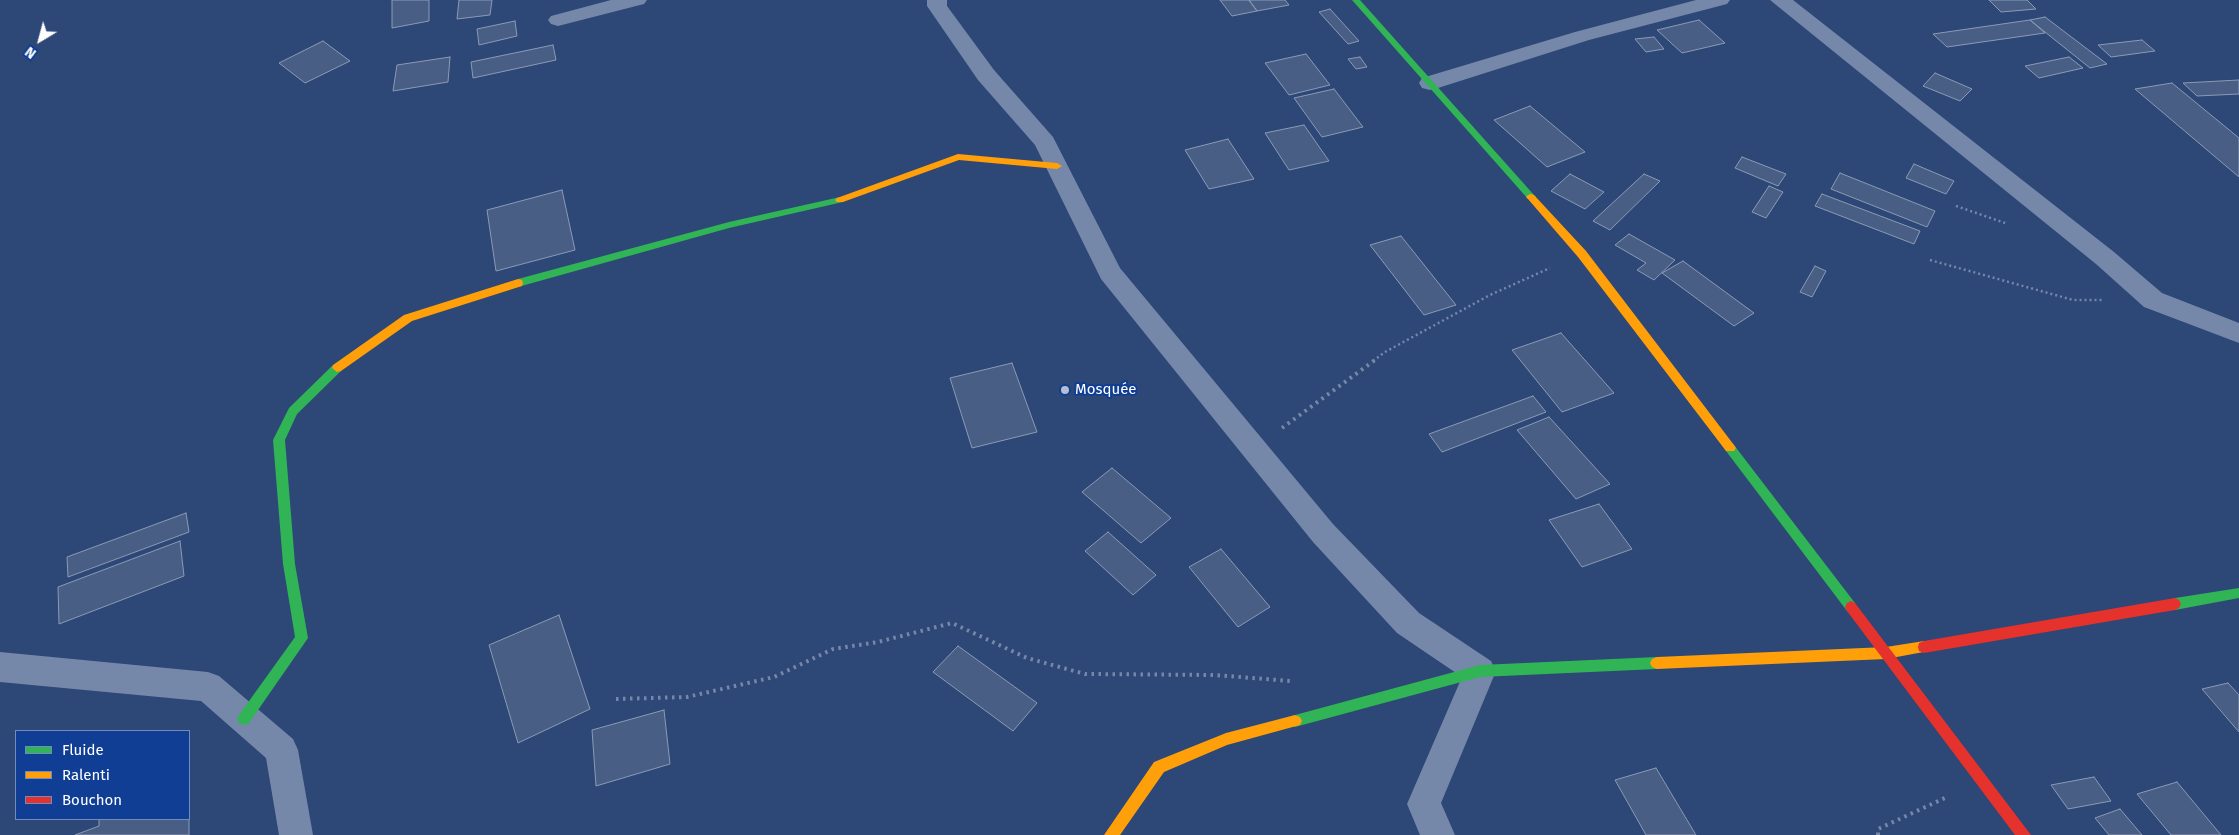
<!DOCTYPE html>
<html>
<head>
<meta charset="utf-8">
<style>
  body { margin:0 }
  #map { position:relative; width:2239px; height:835px; overflow:hidden; background:#2d4776; font-family:"Fira Sans",sans-serif }
  canvas { display:block }
  .legend { position:absolute; left:15px; top:730px; width:175px; height:90px; box-sizing:border-box; background:#0f3e94; border:1px solid #6f8bbf; margin:0; padding:6px 9px; list-style:none; font-size:15px; color:#fff }
  .legend li { display:flex; align-items:center; gap:10px; height:25px }
  .legend b { width:25px; border:1px solid #6f8bbf }
  .north { position:absolute; left:15px; top:15px; width:50px; height:50px; -webkit-text-stroke:4px #0f3e94; paint-order:stroke; rotate:217deg; font-size:14px; font-weight:700; line-height:20px; text-align:center; color:#fff }
  .north::after { content:''; display:block; margin:auto; width:18px; height:22px; background:#fff; clip-path:polygon(50% 0,100% 100%,50% 72%,0 100%) }
</style>
</head>
<body>
<div id="map">
<canvas width="2239" height="835"></canvas>
<ul class="legend">
<li><b style="height:6px;background:#30b455"></b>Fluide</li>
<li><b style="height:6px;background:#ff9f0a"></b>Ralenti</li>
<li><b style="height:6px;background:#e5322d"></b>Bouchon</li>
</ul>
<div class="north">N</div>
</div>
<script>
const context = document.querySelector('canvas').getContext('2d');
context.lineJoin = 'round';
function paint(path, color) {
  context.fillStyle = color;
  context.fill(path, 'evenodd');
}
function poly(rows) {
  const path = new Path2D();
  for (const r of rows) {
    path.moveTo(r[0], r[1]);
    for (let i = 2; i < r.length; i += 2) path.lineTo(r[i], r[i + 1]);
  }
  return path;
}
function strokePath(path, color, width, dash) {
  context.strokeStyle = color;
  context.lineWidth = width;
  context.lineCap = dash ? 'butt' : 'round';
  context.setLineDash(dash || []);
  context.stroke(path);
}
function write(font, color, halo, rows, align = 'center') {
  context.font = font + ' "Fira Sans",sans-serif';
  context.lineWidth = 4;
  context.setLineDash([]);
  context.textBaseline = 'middle';
  context.strokeStyle = halo;
  context.fillStyle = color;
  for (const [text, x, y, turn = 0] of rows) {
    context.save();
    context.translate(x, y);
    context.rotate((+turn || 0) * Math.PI / 180);
    context.textAlign = isNaN(turn) ? turn : align;
    if (halo) context.strokeText(text, 0, 0);
    context.fillText(text, 0, 0);
    context.restore();
  }
}
const building = poly([
  [392,0,429,0,429,21,392,28,392,0],
  [459,0,492,0,490,15,457,19,459,0],
  [1220,0,1249,0,1257,11,1232,16,1220,0],
  [1249,0,1285,0,1289,5,1257,11,1249,0],
  [1989,0,2027,0,2036,9,2001,12,1989,0],
  [1330,9,1359,41,1348,44,1319,12,1330,9],
  [2045,17,2107,64,2090,68,2030,20,2045,17],
  [1699,20,1725,43,1682,53,1657,30,1699,20],
  [2030,20,2045,33,1947,47,1933,34,2030,20],
  [515,21,517,36,479,45,477,29,515,21],
  [1654,37,1664,49,1646,52,1635,39,1654,37],
  [2142,40,2155,51,2111,57,2098,45,2142,40],
  [323,41,350,61,305,83,279,63,323,41],
  [553,45,556,60,473,78,471,62,553,45],
  [1306,54,1330,85,1289,95,1265,63,1306,54],
  [450,57,448,82,393,91,397,65,450,57],
  [1360,57,1367,67,1356,69,1348,59,1360,57],
  [2069,57,2083,68,2039,78,2025,66,2069,57],
  [1935,73,1972,89,1960,101,1923,86,1935,73],
  [2239,80,2239,94,2197,96,2183,83,2239,80],
  [2172,83,2239,138,2239,177,2135,89,2172,83],
  [1334,89,1363,127,1322,137,1294,98,1334,89],
  [1530,106,1585,152,1547,167,1494,120,1530,106],
  [1304,125,1329,161,1289,170,1265,133,1304,125],
  [1228,139,1254,179,1209,189,1185,150,1228,139],
  [1742,157,1786,174,1778,186,1735,168,1742,157],
  [1914,164,1954,181,1946,194,1906,178,1914,164],
  [1840,173,1935,211,1927,227,1831,189,1840,173],
  [1570,174,1604,192,1585,209,1551,191,1570,174],
  [1644,174,1660,181,1610,230,1593,221,1644,174],
  [1769,186,1783,192,1766,218,1752,212,1769,186],
  [562,190,575,250,496,271,487,210,562,190],
  [1822,194,1920,231,1914,244,1815,206,1822,194],
  [1629,234,1675,260,1654,280,1637,270,1646,263,1615,245,1629,234],
  [1401,236,1456,305,1424,315,1370,245,1401,236],
  [1683,261,1754,313,1734,326,1662,273,1683,261],
  [1815,266,1826,271,1812,297,1800,292,1815,266],
  [1561,333,1614,393,1562,412,1512,350,1561,333],
  [1012,363,1037,432,972,448,950,378,1012,363],
  [1533,396,1546,412,1442,452,1429,434,1533,396],
  [1549,417,1610,484,1576,499,1517,430,1549,417],
  [1112,468,1171,518,1141,543,1082,492,1112,468],
  [1599,504,1632,549,1582,567,1549,520,1599,504],
  [186,513,189,532,68,577,67,557,186,513],
  [1108,532,1156,575,1133,595,1085,551,1108,532],
  [180,541,184,576,59,624,58,587,180,541],
  [1221,549,1270,607,1238,627,1189,567,1221,549],
  [559,615,590,709,518,743,489,645,559,615],
  [958,646,1037,703,1013,731,933,672,958,646],
  [2228,683,2239,695,2239,732,2202,689,2228,683],
  [664,710,670,764,596,786,592,730,664,710],
  [1656,768,1696,835,1646,835,1615,780,1656,768],
  [2094,777,2111,801,2068,809,2051,785,2094,777],
  [2177,782,2221,835,2171,835,2137,794,2177,782],
  [189,789,189,835,75,835,99,826,99,819,189,819,189,789],
  [2120,809,2142,835,2109,835,2095,818,2120,809]
]);
paint(building, '#495e84');
strokePath(building, '#8a9bb6', 1);
strokePath(poly([
  [1956,206,2008,224],
  [1930,260,2073,300,2102,300],
  [1373,361,1385,352,1490,295,1550,268]
]), '#7688a9', 2.5, [2, 3]);
strokePath(poly([
  [1282,428,1375,360],
  [616,699,687,697,774,677,833,649,878,642,952,623,1027,658,1085,674,1215,675,1290,681],
  [1878,835,1878,829,1947,797]
]), '#7688a9', 4, [2.5, 4.5]);
paint(poly([
  [611,0,647,0,644,4,558,26,551,24,548,20,551,16,611,0],
  [927,0,947,0,947,6,994,70,1053,137,1120,268,1333,524,1419,613,1491,661,1496,671,1441,803,1455,835,1420,835,1407,804,1462,677,1397,633,1313,542,1101,279,1035,145,978,80,927,6,927,0],
  [1696,0,1730,0,1727,4,1589,40,1438,88,1430,90,1422,88,1419,83,1422,78,1575,32,1696,0],
  [1770,0,1793,0,2114,252,2162,293,2239,323,2239,343,2144,307,2096,264,1770,0],
  [0,652,208,672,219,676,293,739,298,750,313,835,279,835,266,758,201,701,0,682,0,652]
]), '#7688a9');
paint(poly([
  [1352,0,1360,0,1534,195,1536,197,1534,199,1528,199,1352,0],
  [840,197,845,200,843,202,729,228,518,287,513,283,518,279,729,222,840,197],
  [337,364,341,365,342,368,341,371,297,414,285,440,295,564,308,638,249,723,244,725,239,723,237,719,239,715,295,637,283,564,273,440,289,408,333,365,337,364],
  [1730,443,1734,445,1855,603,1857,607,1855,611,1851,613,1847,611,1726,451,1724,448,1726,445,1730,443],
  [2239,588,2239,598,2175,610,2171,608,2169,604,2171,600,2175,598,2239,588],
  [1657,657,1662,659,1664,663,1662,667,1657,669,1480,677,1295,727,1290,725,1288,721,1290,717,1295,715,1480,665,1657,657]
]), '#30b455');
paint(poly([
  [958,154,1057,163,1062,166,1057,169,959,160,843,202,837,202,835,200,837,198,958,154],
  [1531,194,1534,195,1586,251,1734,445,1736,448,1734,451,1726,451,1578,257,1528,199,1526,197,1528,195,1531,194],
  [518,279,522,280,523,283,522,286,412,321,341,371,337,372,332,368,333,365,404,315,518,279],
  [1924,641,1929,643,1930,647,1929,651,1886,659,1657,669,1652,667,1650,663,1652,659,1657,657,1886,647,1924,641],
  [1295,715,1300,717,1302,721,1300,725,1227,745,1164,772,1120,835,1104,835,1154,762,1226,733,1295,715]
]), '#ff9f0a');
paint(poly([
  [2175,598,2179,600,2181,604,2179,608,2175,610,1924,653,1919,651,1918,647,1919,643,1924,641,2175,598],
  [1851,601,1855,603,2031,835,2015,835,1847,611,1845,607,1847,603,1851,601]
]), '#e5322d');
for (const [x, y, r, color] of [
  [1065,390,5,"#b6bfcf"]
]) {
  const dot = new Path2D();
  dot.arc(x, y, r, 0, 2 * Math.PI);
  context.fillStyle = color;
  context.fill(dot);
  strokePath(dot, '#0f3e94', 2);
}
write('15px', '#fff', '#0f3e94', [
  ["Mosquée",1075,390]
], 'left');
</script>
</body>
</html>
